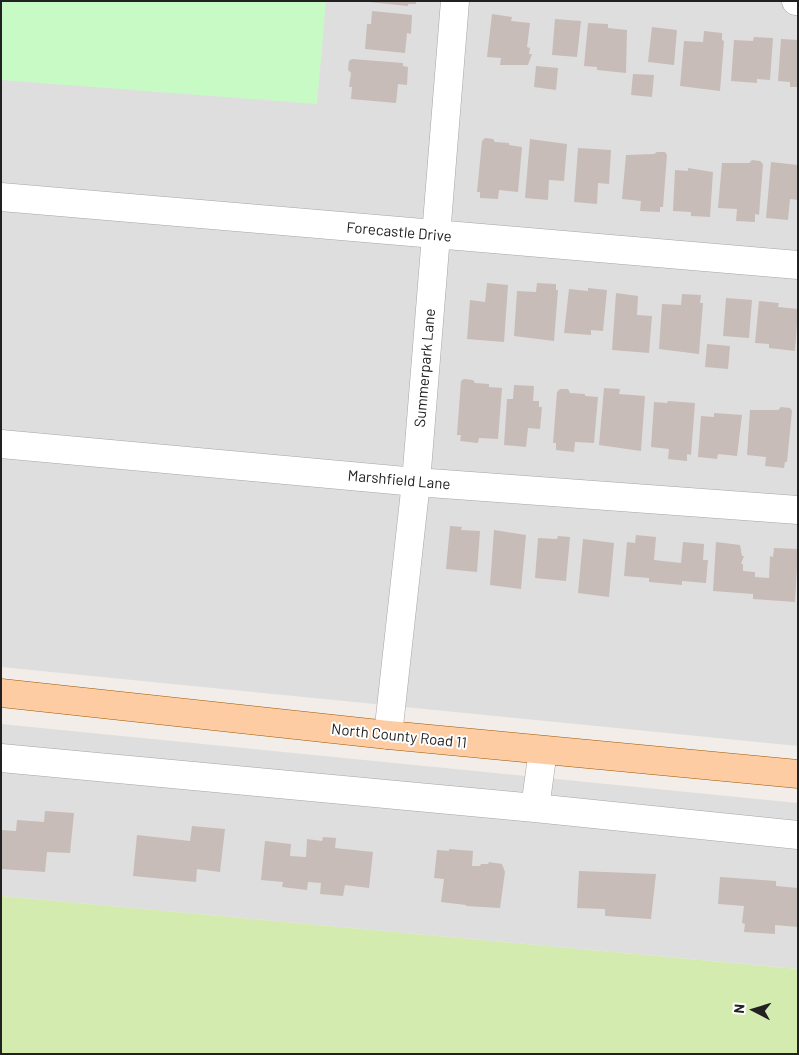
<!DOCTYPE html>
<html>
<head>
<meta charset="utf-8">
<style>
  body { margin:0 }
  #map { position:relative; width:799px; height:1055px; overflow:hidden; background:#f2ede8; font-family:Barlow,sans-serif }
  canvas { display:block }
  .frame { position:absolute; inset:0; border:2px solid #212121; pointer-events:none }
  .north { position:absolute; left:729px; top:985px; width:50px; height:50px; -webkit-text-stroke:4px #fff; paint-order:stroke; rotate:275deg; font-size:14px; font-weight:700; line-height:20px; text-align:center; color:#212121 }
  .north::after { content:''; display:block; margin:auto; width:18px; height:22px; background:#212121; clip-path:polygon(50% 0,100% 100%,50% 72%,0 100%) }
</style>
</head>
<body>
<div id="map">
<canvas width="799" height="1055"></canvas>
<div class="frame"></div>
<div class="north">N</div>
</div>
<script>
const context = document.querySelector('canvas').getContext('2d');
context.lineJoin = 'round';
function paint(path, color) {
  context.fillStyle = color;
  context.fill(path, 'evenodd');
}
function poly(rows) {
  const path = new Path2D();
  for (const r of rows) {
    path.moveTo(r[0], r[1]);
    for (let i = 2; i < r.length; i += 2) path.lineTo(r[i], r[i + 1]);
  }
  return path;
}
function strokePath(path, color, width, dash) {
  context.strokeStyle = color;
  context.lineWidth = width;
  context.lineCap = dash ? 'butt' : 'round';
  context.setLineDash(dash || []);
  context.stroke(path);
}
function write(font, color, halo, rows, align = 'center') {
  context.font = font + ' Barlow,sans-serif';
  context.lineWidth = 4;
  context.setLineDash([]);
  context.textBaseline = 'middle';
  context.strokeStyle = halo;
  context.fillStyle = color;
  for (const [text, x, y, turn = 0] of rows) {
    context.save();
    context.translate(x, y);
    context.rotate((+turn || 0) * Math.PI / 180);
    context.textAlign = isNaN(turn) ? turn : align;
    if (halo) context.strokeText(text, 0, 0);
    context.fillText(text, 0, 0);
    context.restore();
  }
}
paint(poly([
  [1,1,798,1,798,746,1,667],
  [1,724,798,803,798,969,1,896]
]), '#dfdede');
paint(poly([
  [1,896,798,969,798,1054,1,1054]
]), '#d3ebae');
paint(poly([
  [1,1,326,1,317,104,1,80]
]), '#c8fac6');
paint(poly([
  [359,1,416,1,416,4,408,4,408,6],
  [372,11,412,15,411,34,407,33,405,53,365,49,367,24,371,24],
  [492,14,512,17,511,21,530,23,527,47,530,48,529,54,532,54,528,65,500,65,501,58,487,57],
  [555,19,581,21,577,57,552,55],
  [588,23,608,24,608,28,627,30,626,73,597,70,597,67,584,66],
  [652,27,677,30,674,65,648,62],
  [704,31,722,33,722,40,724,41,720,91,680,86,684,41,703,42],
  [754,37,773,38,770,80,757,79,757,83,731,81,734,40,753,41],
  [781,39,798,40,798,87,790,87,790,82,778,81],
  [352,59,403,63,403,66,408,67,407,85,398,84,396,103,351,99,352,87,349,87,351,73,348,70,349,61],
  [536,66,558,68,556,90,534,87],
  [633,74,654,75,652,97,631,95],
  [485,138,493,139,495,142,509,143,509,145,522,147,518,192,499,190,498,199,480,198,480,192,477,192,482,141],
  [530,139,567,144,564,181,549,180,548,200,525,198],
  [578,148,611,150,609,184,598,183,597,204,574,202],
  [657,152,665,152,667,155,663,207,660,207,660,212,640,211,641,201,622,199,626,155,654,154],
  [752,160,760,161,763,164,759,215,755,214,755,222,736,221,737,209,718,208,722,163,749,163],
  [771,162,798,165,798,200,790,199,788,220,766,218],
  [688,168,713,172,710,217,691,216,691,212,673,211,675,170,688,171],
  [487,283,508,285,504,342,467,339,470,300,485,302],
  [537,283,556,284,556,290,558,290,554,341,514,336,517,291,536,292],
  [588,288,607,290,603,331,591,330,591,335,564,333,569,289,588,291],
  [616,293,638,296,637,315,652,316,649,353,612,350],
  [682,294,701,295,700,303,703,303,699,354,659,349,662,304,681,305],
  [726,298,752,300,749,338,723,336],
  [759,301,779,303,778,307,798,309,795,351,769,348,769,344,755,343],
  [707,344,730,346,728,369,705,367],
  [464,379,473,380,475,383,489,384,489,387,502,388,498,439,479,438,478,443,460,441,461,435,457,435,461,381],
  [514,385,534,386,533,401,539,401,539,407,542,407,540,429,528,428,526,447,504,445,507,399,513,399],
  [604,388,620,389,619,394,645,396,641,451,599,445],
  [560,389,568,389,570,393,585,394,585,396,598,397,594,443,575,442,574,452,556,450,556,443,553,443,557,392],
  [668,401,695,403,691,455,687,454,687,461,668,459,669,449,651,447,654,402,667,403],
  [781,407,790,408,792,411,787,462,785,462,784,468,765,466,766,457,747,455,750,410,778,410],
  [714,413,742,415,737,456,718,454,717,459,698,457,701,416,714,417],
  [450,526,462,527,461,530,480,531,477,572,446,569],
  [494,530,526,535,521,589,490,585],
  [636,535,656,537,654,560,681,563,683,542,704,544,703,560,708,560,706,583,682,581,682,585,649,582,649,578,624,576,627,542,635,543],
  [558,536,570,537,566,581,535,578,538,538,557,539],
  [583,539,614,543,609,597,578,593],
  [716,542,740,545,742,556,744,556,741,564,743,564,743,571,755,572,755,577,769,578,770,556,773,557,774,548,798,549,795,602,753,599,753,594,713,591],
  [45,811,74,813,70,853,47,852,45,872,1,869,1,830,16,831,17,820,44,822],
  [192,826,225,829,220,872,197,869,196,882,133,876,137,835,190,841],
  [323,837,336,838,335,848,373,852,369,888,345,885,343,896,320,894,321,883,308,882,307,890,282,887,283,882,261,880,265,841,291,844,290,856,306,857,307,839,322,841],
  [449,849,473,851,472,866,480,866,481,864,488,864,489,862,502,864,505,872,500,908,466,906,466,905,441,902,444,879,434,878,437,850,449,851],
  [579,871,656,874,651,919,605,916,605,909,577,908],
  [720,877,776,881,776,886,798,888,798,927,775,925,775,934,744,932,745,924,742,923,744,906,718,904]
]), '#c7bcb7');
const minor = poly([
  [796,1,798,1],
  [1,197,798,265],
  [1,444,416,482,798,510],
  [388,735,416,482,455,1],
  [1,758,535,808,798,835],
  [535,808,543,750]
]);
const major = poly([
  [1,693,388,735,798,774]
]);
strokePath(minor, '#a5a5a5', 29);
strokePath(major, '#9f5900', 29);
strokePath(minor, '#fff', 28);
strokePath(major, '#fdcca2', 28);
write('15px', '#212121', '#fff', [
  ["Forecastle Drive",399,232,5],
  ["Summerpark Lane",425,368,-85],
  ["Marshfield Lane",399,480,5],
  ["North County Road 11",399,736,6]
]);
</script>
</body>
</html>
